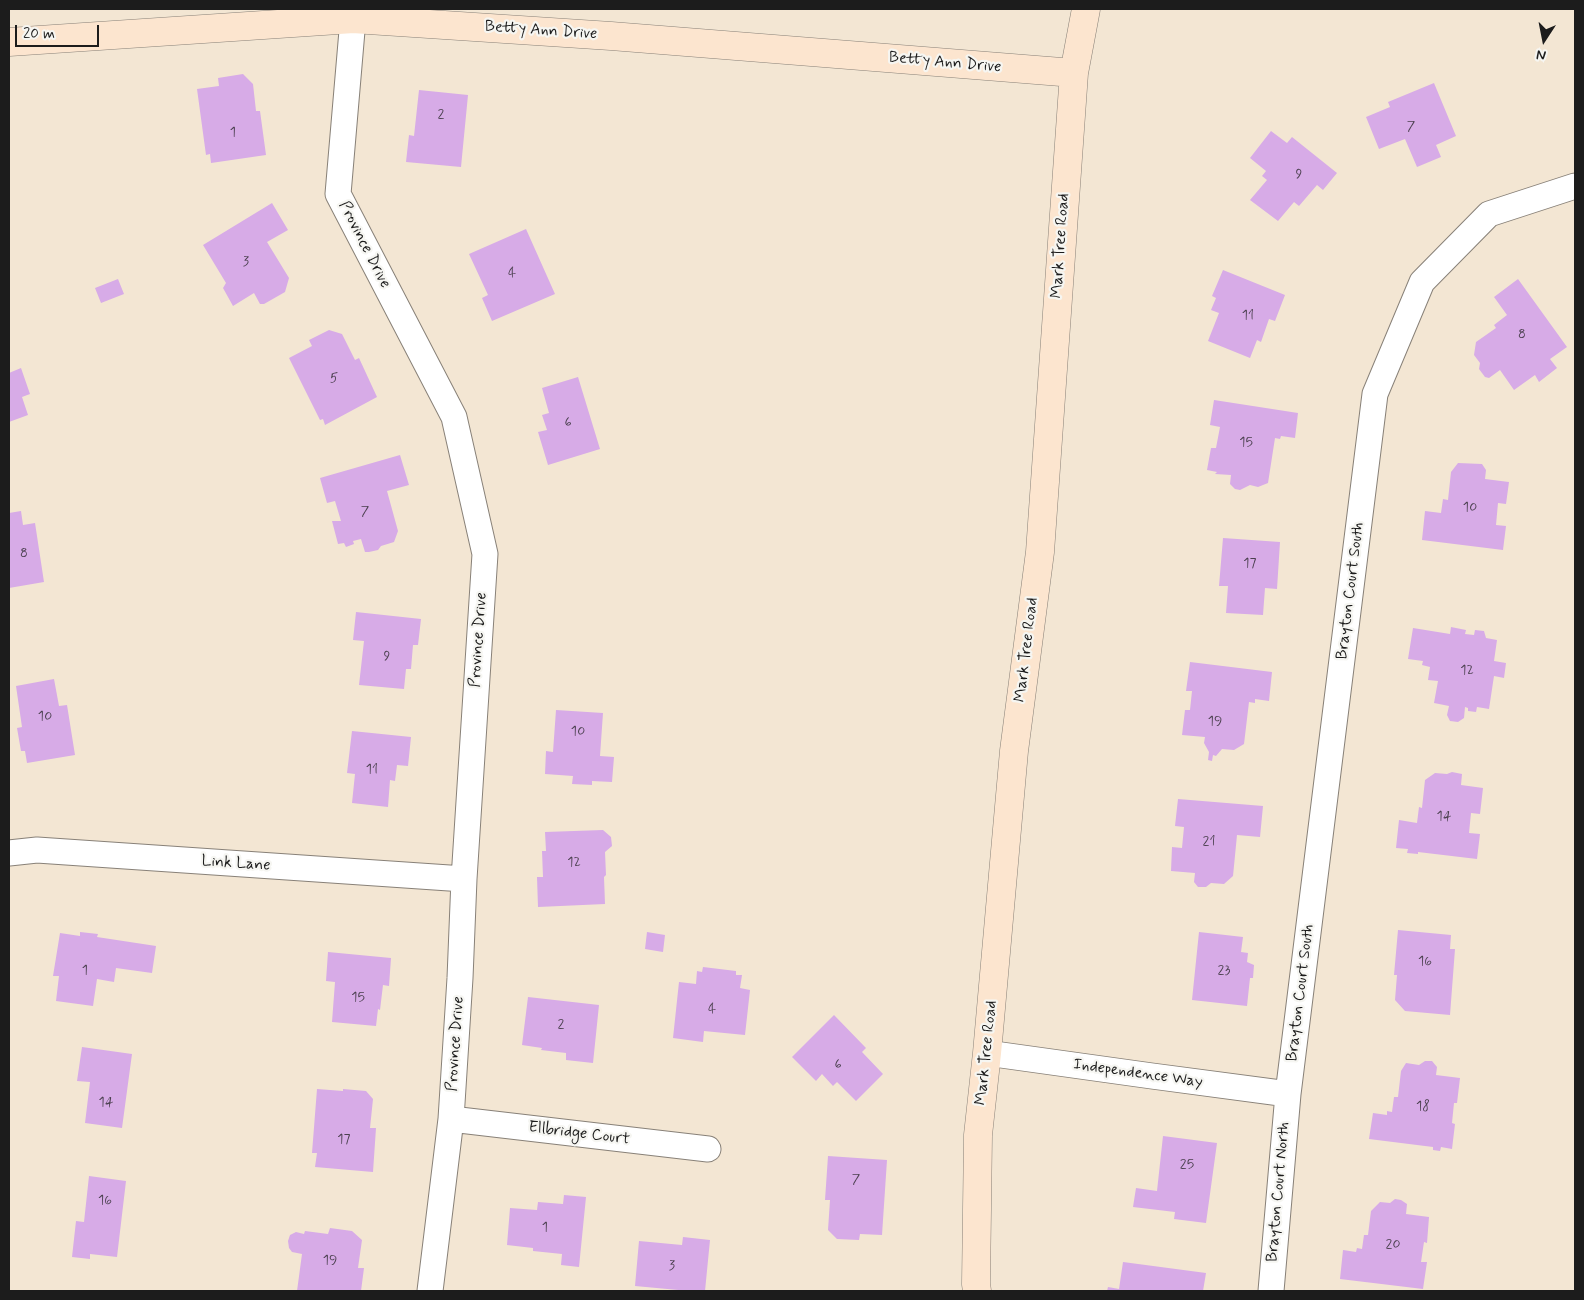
<!DOCTYPE html>
<html>
<head>
<meta charset="utf-8">
<style>
  body { margin:0 }
  #map { position:relative; width:1584px; height:1300px; overflow:hidden; background:#f3e6d3; font-family:Mynerve,sans-serif }
  canvas { display:block }
  .frame { position:absolute; inset:0; border:10px solid #1c1c1c; pointer-events:none }
  .north { position:absolute; left:1519px; top:15px; width:50px; height:50px; -webkit-text-stroke:4px #f6f6f2; paint-order:stroke; rotate:191deg; font-size:14px; font-weight:700; line-height:20px; text-align:center; color:#1c1c1c }
  .north::after { content:''; display:block; margin:auto; width:18px; height:22px; background:#1c1c1c; clip-path:polygon(50% 0,100% 100%,50% 72%,0 100%) }
  .scale { position:absolute; left:15px; top:25px; width:84px; height:22px; box-sizing:border-box; border:2px solid #1c1c1c; border-top:0; padding-left:6px; font-size:15px; line-height:18px; white-space:nowrap; color:#1c1c1c; -webkit-text-stroke:4px #f6f6f2; paint-order:stroke }
</style>
</head>
<body>
<div id="map">
<canvas width="1584" height="1300"></canvas>
<div class="frame"></div>
<div class="north">N</div>
<div class="scale">20 m</div>
</div>
<script>
const context = document.querySelector('canvas').getContext('2d');
context.lineJoin = 'round';
function paint(path, color) {
  context.fillStyle = color;
  context.fill(path, 'evenodd');
}
function poly(rows) {
  const path = new Path2D();
  for (const r of rows) {
    path.moveTo(r[0], r[1]);
    for (let i = 2; i < r.length; i += 2) path.lineTo(r[i], r[i + 1]);
  }
  return path;
}
function strokePath(path, color, width, dash) {
  context.strokeStyle = color;
  context.lineWidth = width;
  context.lineCap = dash ? 'butt' : 'round';
  context.setLineDash(dash || []);
  context.stroke(path);
}
function write(font, color, halo, rows, align = 'center') {
  context.font = font + ' Mynerve,sans-serif';
  context.lineWidth = 4.5;
  context.setLineDash([]);
  context.textBaseline = 'middle';
  context.strokeStyle = halo;
  context.fillStyle = color;
  for (const [text, x, y, turn = 0] of rows) {
    context.save();
    context.translate(x, y);
    context.rotate((+turn || 0) * Math.PI / 180);
    context.textAlign = isNaN(turn) ? turn : align;
    if (halo) context.strokeText(text, 0, 0);
    context.fillText(text, 0, 0);
    context.restore();
  }
}
paint(poly([
  [243,74,253,84,256,111,260,111,266,155,211,163,210,154,206,155,197,89,219,86,218,78],
  [1434,83,1456,136,1436,145,1441,157,1417,167,1405,139,1379,149,1366,117,1390,107,1388,102],
  [419,90,468,95,461,167,406,162,409,135,414,136],
  [1271,131,1287,143,1292,137,1337,173,1323,190,1317,185,1299,206,1294,202,1278,221,1250,200,1267,180,1262,176,1266,171,1250,158],
  [272,203,288,230,267,242,289,278,285,292,264,304,260,304,254,293,233,306,223,288,226,283,203,245],
  [526,229,555,294,492,321,482,298,488,295,469,254],
  [1223,270,1285,295,1275,321,1269,319,1261,342,1257,340,1250,358,1208,341,1219,313,1211,310,1216,298,1212,296],
  [118,279,124,294,101,303,95,288],
  [1518,279,1567,347,1550,359,1557,368,1539,382,1535,375,1514,390,1500,370,1489,378,1485,377,1479,369,1480,363,1474,355,1476,342,1496,328,1494,325,1507,315,1494,297],
  [329,330,342,334,355,360,359,358,377,397,325,425,323,419,320,420,289,358,312,346,309,340],
  [21,368,30,394,22,397,28,415,9,422,9,373],
  [578,377,600,449,548,465,538,432,547,430,542,415,549,413,542,388],
  [1214,400,1298,413,1295,438,1281,436,1280,439,1275,438,1268,483,1258,487,1250,485,1240,490,1235,489,1230,484,1231,475,1215,474,1217,472,1207,470,1211,448,1216,448,1220,427,1210,425],
  [400,455,409,485,387,491,398,531,394,542,381,546,378,550,369,552,365,552,361,539,353,541,354,544,346,547,344,543,338,544,332,521,341,521,335,501,327,503,320,478],
  [1458,463,1482,464,1486,470,1485,479,1509,482,1506,504,1498,503,1496,525,1506,526,1503,550,1422,540,1425,511,1441,513,1443,499,1448,500,1451,472],
  [21,511,23,525,35,523,44,582,9,588,9,513],
  [1223,538,1280,542,1277,589,1265,588,1263,615,1226,613,1228,586,1219,586],
  [356,612,421,619,418,645,413,645,411,669,406,669,404,689,359,685,364,641,353,640],
  [1451,627,1466,630,1465,634,1474,635,1475,630,1484,631,1486,638,1497,640,1494,661,1506,663,1504,678,1494,676,1489,709,1477,707,1476,712,1468,711,1468,708,1465,707,1464,718,1458,722,1450,721,1447,715,1449,706,1434,703,1438,681,1428,680,1430,667,1422,665,1423,661,1408,659,1413,628,1450,634],
  [1190,662,1272,672,1269,701,1255,699,1255,703,1249,702,1244,744,1234,750,1222,749,1216,756,1213,755,1212,761,1208,760,1209,752,1204,743,1205,737,1182,735,1185,710,1190,710,1192,691,1186,691],
  [54,679,59,706,67,705,75,755,27,763,25,751,21,751,17,728,22,727,16,686],
  [556,710,603,713,600,756,614,757,612,782,592,781,592,785,572,784,573,776,545,774,546,751,553,752],
  [352,731,411,737,408,766,397,765,395,781,390,780,388,807,352,803,355,774,347,773],
  [1452,772,1462,774,1461,785,1483,788,1480,814,1471,813,1469,833,1480,834,1477,859,1418,852,1418,854,1407,853,1408,849,1396,848,1399,820,1417,823,1419,807,1422,808,1425,780,1435,773,1447,774],
  [1178,799,1263,806,1260,837,1237,835,1233,876,1224,884,1211,883,1206,887,1198,887,1194,882,1195,873,1171,871,1172,847,1182,848,1184,827,1175,826],
  [603,830,611,837,612,846,605,852,606,875,604,877,605,904,538,907,537,877,543,877,542,851,546,851,545,832],
  [1398,930,1451,935,1450,949,1455,949,1450,1015,1405,1011,1395,1000,1397,975,1394,975],
  [80,932,98,934,97,937,156,946,152,973,116,968,114,982,97,979,93,1006,56,1001,59,976,53,976,60,933,80,936],
  [647,932,665,935,663,952,645,949],
  [1199,932,1243,937,1241,952,1248,953,1247,962,1254,965,1253,978,1250,978,1247,1006,1192,1000],
  [328,952,391,958,389,986,383,985,380,1010,378,1009,376,1026,332,1022,335,982,326,981],
  [703,967,736,971,736,975,742,975,740,988,750,990,745,1035,704,1031,703,1042,673,1038,679,982,696,984,697,971,702,972],
  [528,997,599,1005,593,1063,566,1060,566,1053,541,1050,542,1048,522,1045],
  [834,1015,866,1048,862,1052,883,1074,856,1101,837,1082,833,1086,822,1074,816,1081,792,1057],
  [82,1047,132,1054,122,1128,85,1123,90,1082,77,1081],
  [1425,1061,1432,1061,1437,1067,1436,1075,1460,1078,1457,1103,1454,1103,1452,1123,1455,1124,1452,1149,1441,1147,1440,1151,1433,1150,1433,1147,1369,1139,1373,1113,1387,1115,1387,1111,1392,1112,1394,1097,1398,1097,1401,1071,1406,1063,1419,1065],
  [317,1089,343,1091,343,1089,366,1091,373,1099,370,1128,376,1128,373,1172,315,1167,317,1153,312,1153],
  [1163,1136,1217,1143,1206,1223,1174,1219,1175,1212,1133,1207,1136,1188,1157,1191],
  [828,1156,887,1160,882,1235,860,1234,859,1240,837,1239,828,1230,830,1200,825,1200],
  [89,1176,126,1181,117,1257,90,1254,90,1259,72,1257,76,1221,84,1222],
  [564,1195,586,1197,579,1267,561,1265,562,1254,533,1251,533,1248,507,1245,510,1208,537,1210,538,1202,563,1204],
  [1395,1199,1401,1200,1407,1204,1406,1214,1429,1217,1427,1243,1424,1242,1421,1262,1427,1262,1423,1289,1340,1279,1343,1250,1356,1252,1357,1248,1362,1249,1364,1235,1368,1235,1371,1211,1380,1202,1390,1203],
  [330,1228,352,1231,362,1240,358,1268,364,1268,361,1291,297,1291,302,1254,292,1252,289,1248,288,1241,290,1235,296,1232,304,1234,305,1231,328,1234],
  [683,1237,710,1240,705,1291,689,1291,635,1286,639,1241,682,1245],
  [1123,1262,1206,1273,1203,1291,1107,1291,1108,1287,1119,1289]
]), '#d7abe7');
const street = poly([
  [353,19,338,194,454,417,485,554,464,879,460,978,451,1119,430,1291],
  [9,853,37,850,464,879],
  [987,1053,1152,1076,1288,1094],
  [451,1119,708,1149],
  [1271,1291,1288,1094,1375,394,1422,282,1489,214,1575,186]
]);
const secondary = poly([
  [9,42,353,19,611,36,1074,73],
  [977,1291,976,1284,978,1135,987,1053,1014,751,1040,552,1074,73,1086,9]
]);
strokePath(street, '#888178', 27);
strokePath(secondary, '#888178', 29);
strokePath(street, '#fff', 25);
strokePath(secondary, '#fce5cf', 28);
write('14px', '#4b404f', null, [
  ["2",441,115],
  ["7",1411,127],
  ["1",233,133],
  ["9",1299,175],
  ["3",246,262],
  ["4",512,274],
  ["11",1248,316],
  ["8",1522,335],
  ["5",334,379],
  ["6",568,423],
  ["15",1246,443],
  ["10",1470,508],
  ["7",365,512],
  ["8",24,554],
  ["17",1250,564],
  ["9",387,657],
  ["12",1467,671],
  ["10",45,717],
  ["19",1215,722],
  ["10",578,732],
  ["11",372,770],
  ["14",1444,817],
  ["21",1209,842],
  ["12",574,863],
  ["16",1425,962],
  ["1",85,971],
  ["23",1224,971],
  ["15",358,998],
  ["4",712,1010],
  ["2",561,1025],
  ["6",838,1065],
  ["14",106,1103],
  ["18",1423,1107],
  ["17",344,1140],
  ["25",1187,1165],
  ["7",856,1180],
  ["16",105,1201],
  ["1",545,1228],
  ["20",1393,1245],
  ["19",330,1261],
  ["3",672,1266]
]);
write('16px', '#1c1c1c', '#f6f6f2', [
  ["Betty Ann Drive",541,31,4],
  ["Betty Ann Drive",945,63,5],
  ["Province Drive",364,245,63],
  ["Mark Tree Road",1061,246,-86],
  ["Brayton Court South",1351,591,-83],
  ["Province Drive",479,640,-86],
  ["Mark Tree Road",1027,650,-83],
  ["Link Lane",236,864,4],
  ["Brayton Court South",1301,993,-83],
  ["Province Drive",456,1044,-86],
  ["Mark Tree Road",987,1053,-84],
  ["Independence Way",1138,1074,8],
  ["Ellbridge Court",579,1134,7],
  ["Brayton Court North",1279,1192,-85]
]);
</script>
</body>
</html>
